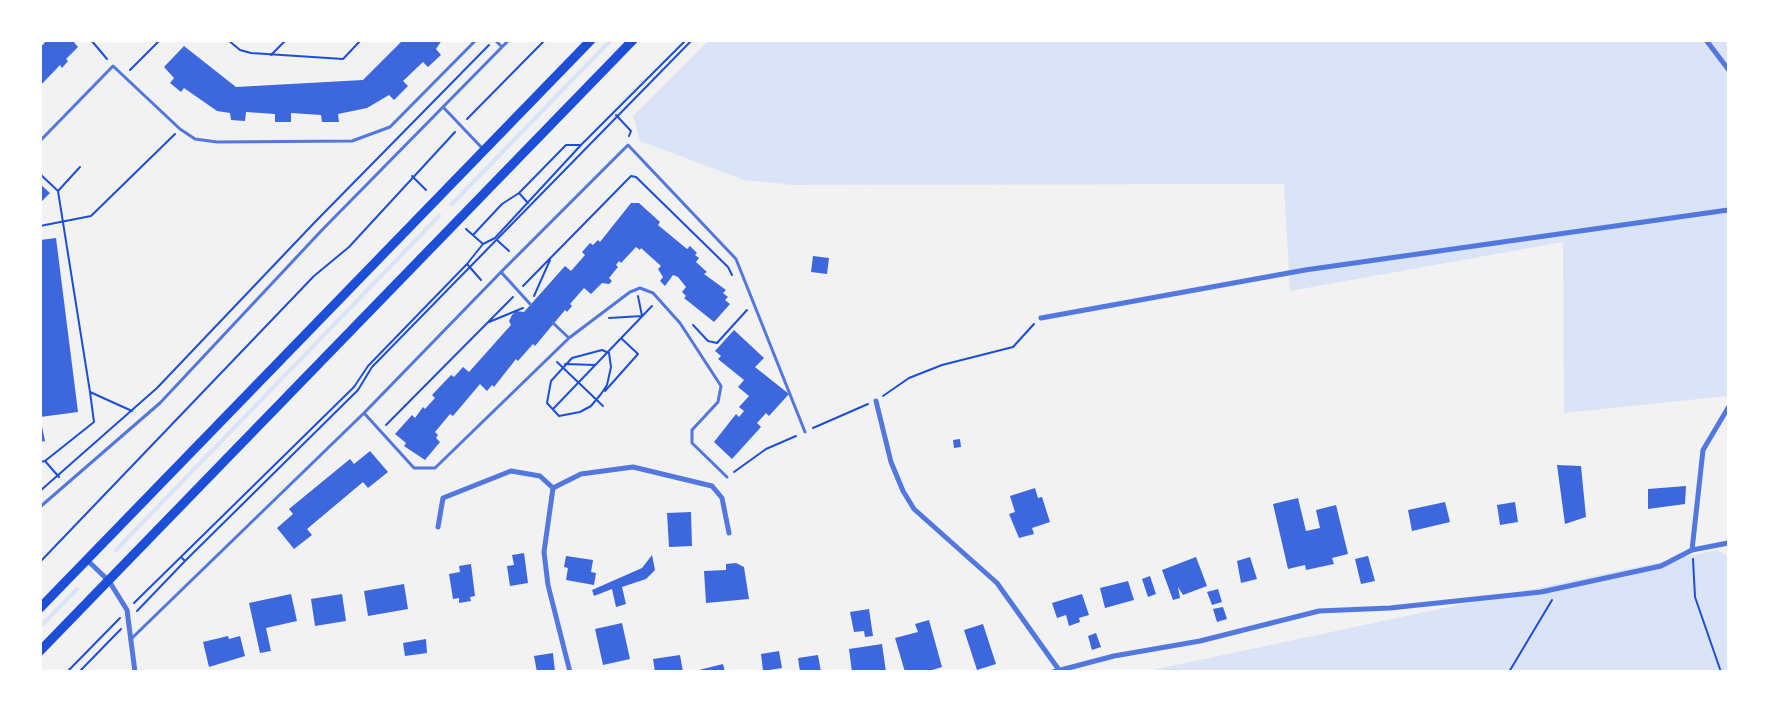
<!DOCTYPE html>
<html>
<head>
<meta charset="utf-8">
<style>
  body { margin:0 }
  #map { position:relative; width:1769px; height:712px; overflow:hidden; background:#f2f2f2; font-family:Literata,serif }
  canvas { display:block }
  .frame { position:absolute; inset:0; border:42px solid #fff; pointer-events:none }
</style>
</head>
<body>
<div id="map">
<canvas width="1769" height="712"></canvas>
<div class="frame"></div>
</div>
<script>
const context = document.querySelector('canvas').getContext('2d');
context.lineJoin = 'round';
function paint(path, color) {
  context.fillStyle = color;
  context.fill(path, 'evenodd');
}
function poly(rows) {
  const path = new Path2D();
  for (const r of rows) {
    path.moveTo(r[0], r[1]);
    for (let i = 2; i < r.length; i += 2) path.lineTo(r[i], r[i + 1]);
  }
  return path;
}
function strokePath(path, color, width, dash) {
  context.strokeStyle = color;
  context.lineWidth = width;
  context.lineCap = dash ? 'butt' : 'round';
  context.setLineDash(dash || []);
  context.stroke(path);
}
paint(poly([
  [607,41,613,41,452,207,449,204],
  [708,41,1728,41,1728,396,1564,413,1563,242,1290,291,1284,184,794,185,744,180,640,141,633,116],
  [439,213,442,216,116,553,113,550],
  [1717,550,1728,556,1728,671,1143,672],
  [77,586,80,589,41,629,41,623]
]), '#dbe4f7');
paint(poly([
  [47,40,72,40,78,47,66,59,68,61,62,68,60,65,40,86,40,48],
  [403,40,442,40,436,49,441,55,428,67,423,62,403,81,408,86,394,100,389,95,367,108,338,114,339,122,322,122,321,115,291,113,291,122,275,122,275,114,246,112,245,121,231,120,230,113,217,111,184,88,181,92,170,83,174,78,164,67,184,46,236,87,363,80],
  [40,184,50,193,40,203],
  [631,203,639,203,660,222,658,225,687,249,690,246,697,253,695,255,699,258,696,262,707,272,704,274,726,290,723,293,728,297,725,300,730,304,714,322,684,298,686,296,682,292,686,287,678,277,673,275,665,286,660,281,663,277,658,269,661,266,641,248,640,250,636,247,621,263,619,261,616,265,618,267,609,278,612,281,609,284,602,283,591,294,584,288,570,304,572,306,567,312,565,310,535,346,533,344,518,361,516,359,494,387,492,385,487,391,480,384,453,416,450,414,435,432,438,435,436,438,440,442,425,460,404,446,406,443,395,434,412,415,415,418,423,407,425,409,435,398,432,395,451,375,454,377,463,367,469,372,511,325,509,321,512,315,516,311,524,312,565,266,571,271,585,255,582,252,590,243,593,245,598,240,600,242],
  [56,238,78,412,40,417,40,240],
  [813,256,829,258,827,274,811,272],
  [734,330,764,358,755,367,789,394,769,416,766,413,757,423,761,427,732,459,714,442,736,414,739,417,744,411,739,407,749,396,738,387,744,380,718,359,721,356,715,351],
  [40,417,45,441,40,442],
  [960,439,961,447,954,448,953,440],
  [370,451,388,472,368,488,363,482,307,529,312,535,294,549,277,528,293,514,289,509,350,459,354,464],
  [1557,465,1581,466,1586,517,1565,524],
  [1686,486,1685,504,1648,509,1648,489],
  [1035,488,1038,498,1042,497,1050,522,1032,528,1034,534,1019,538,1009,514,1015,512,1010,496],
  [1298,498,1306,531,1320,528,1316,510,1336,505,1348,554,1332,558,1334,564,1306,570,1305,565,1288,569,1273,504],
  [1445,502,1450,522,1412,531,1408,510],
  [1515,502,1518,522,1500,525,1497,505],
  [691,512,692,546,669,547,667,513],
  [524,553,528,583,510,586,507,566,514,565,512,555],
  [652,555,655,570,646,579,622,587,626,604,616,607,612,589,594,596,592,590,642,568],
  [566,556,593,560,591,572,596,573,594,585,566,580,568,568,564,567],
  [1368,556,1375,581,1361,584,1355,559],
  [1196,557,1207,586,1183,595,1178,587,1180,598,1173,600,1162,570],
  [1250,557,1257,579,1241,583,1237,561],
  [736,563,744,567,749,599,706,603,704,571,726,570,726,564],
  [471,564,475,596,470,597,471,601,459,603,459,598,453,599,449,574,460,572,459,566],
  [1150,576,1156,594,1148,597,1142,579],
  [1128,581,1134,600,1105,608,1100,588],
  [404,584,408,609,368,616,364,591],
  [1218,589,1222,602,1212,605,1207,592],
  [291,594,297,621,266,628,271,651,260,653,249,603],
  [342,594,346,621,315,626,311,599],
  [1082,594,1089,615,1079,618,1080,622,1069,626,1066,615,1057,618,1052,603],
  [1223,607,1227,619,1217,622,1213,609],
  [869,609,873,636,865,637,864,631,854,632,850,612],
  [929,620,942,667,926,672,905,672,895,638,918,632,915,624],
  [622,623,630,659,603,665,595,629],
  [983,624,996,664,977,670,964,630],
  [1096,633,1101,647,1092,650,1088,636],
  [228,636,229,639,240,636,245,656,209,667,203,642],
  [426,639,427,653,405,656,403,643],
  [882,644,886,672,852,672,849,649],
  [779,651,782,668,763,671,761,654],
  [553,653,555,672,537,672,534,656],
  [680,655,683,672,655,672,653,659],
  [818,655,821,672,800,672,798,658],
  [723,664,725,672,696,672,695,671]
]), '#3d67dc');
strokePath(poly([
  [91,40,107,59],
  [228,40,240,50,251,53,343,59,361,40],
  [271,55,286,40],
  [130,70,160,40],
  [616,115,631,131,629,136],
  [467,119,545,40],
  [80,167,58,191,90,392,132,411],
  [40,174,58,191],
  [412,176,426,190],
  [519,193,528,203],
  [40,226,91,216,175,134],
  [466,229,483,244],
  [473,235,502,204,519,193,566,145,580,145],
  [498,241,509,251],
  [467,264,481,280],
  [523,286,631,176,636,177,728,267,732,275],
  [534,296,550,260],
  [609,318,642,316,638,296],
  [489,322,523,308],
  [693,325,708,341,717,343,747,310],
  [602,350,609,353,611,367,607,385,601,394,591,406,580,412,559,416,547,403,551,381,572,358,602,350],
  [557,362,603,406],
  [565,364,595,365],
  [605,391,638,354,622,339],
  [883,396,909,378,942,365,1013,347,1034,324],
  [553,409,652,306],
  [386,425,513,297],
  [813,428,868,404],
  [45,461,94,422,90,392],
  [40,462,45,461,59,477],
  [734,472,766,449,796,436],
  [40,491,157,388,315,222,489,45],
  [181,557,185,561,358,390,372,367,692,40],
  [1693,559,1695,597,1721,672],
  [40,562,314,276,349,247,455,132],
  [134,603,354,387,368,366,467,264,483,244,495,238,581,145,686,40],
  [137,611,185,561],
  [67,672,120,618],
  [79,672,121,629],
  [1509,672,1552,600]
]), '#1d4ed8', 2);
strokePath(poly([
  [495,40,502,47,509,40],
  [444,108,483,149],
  [40,141,113,66,180,129,195,139,217,142,352,141,390,127,476,40],
  [501,272,628,145,736,259,805,432],
  [553,323,569,338],
  [364,413,414,468,435,468,569,338,630,292,640,288,653,293,680,323,721,386,718,402,692,430,692,443,727,477],
  [40,507,160,403,322,230,502,47],
  [130,640,364,413,501,272,531,305]
]), '#5277de', 3);
strokePath(poly([
  [1706,40,1728,69],
  [1041,318,1305,270,1728,210],
  [876,401,891,462,903,491,914,509,997,583,1059,670],
  [553,488,581,474,633,467,712,486,722,498,729,533],
  [438,527,443,498,511,471,540,476,553,488,544,552,548,585,570,672],
  [1692,550,1703,450,1728,408],
  [87,560,109,581,127,610,135,672],
  [1053,672,1114,656,1200,641,1319,611,1390,608,1541,592,1661,566,1692,550,1728,543]
]), '#5277de', 5);
strokePath(poly([
  [40,608,591,40],
  [40,651,633,40]
]), '#1d4ed8', 9);
</script>
</body>
</html>
